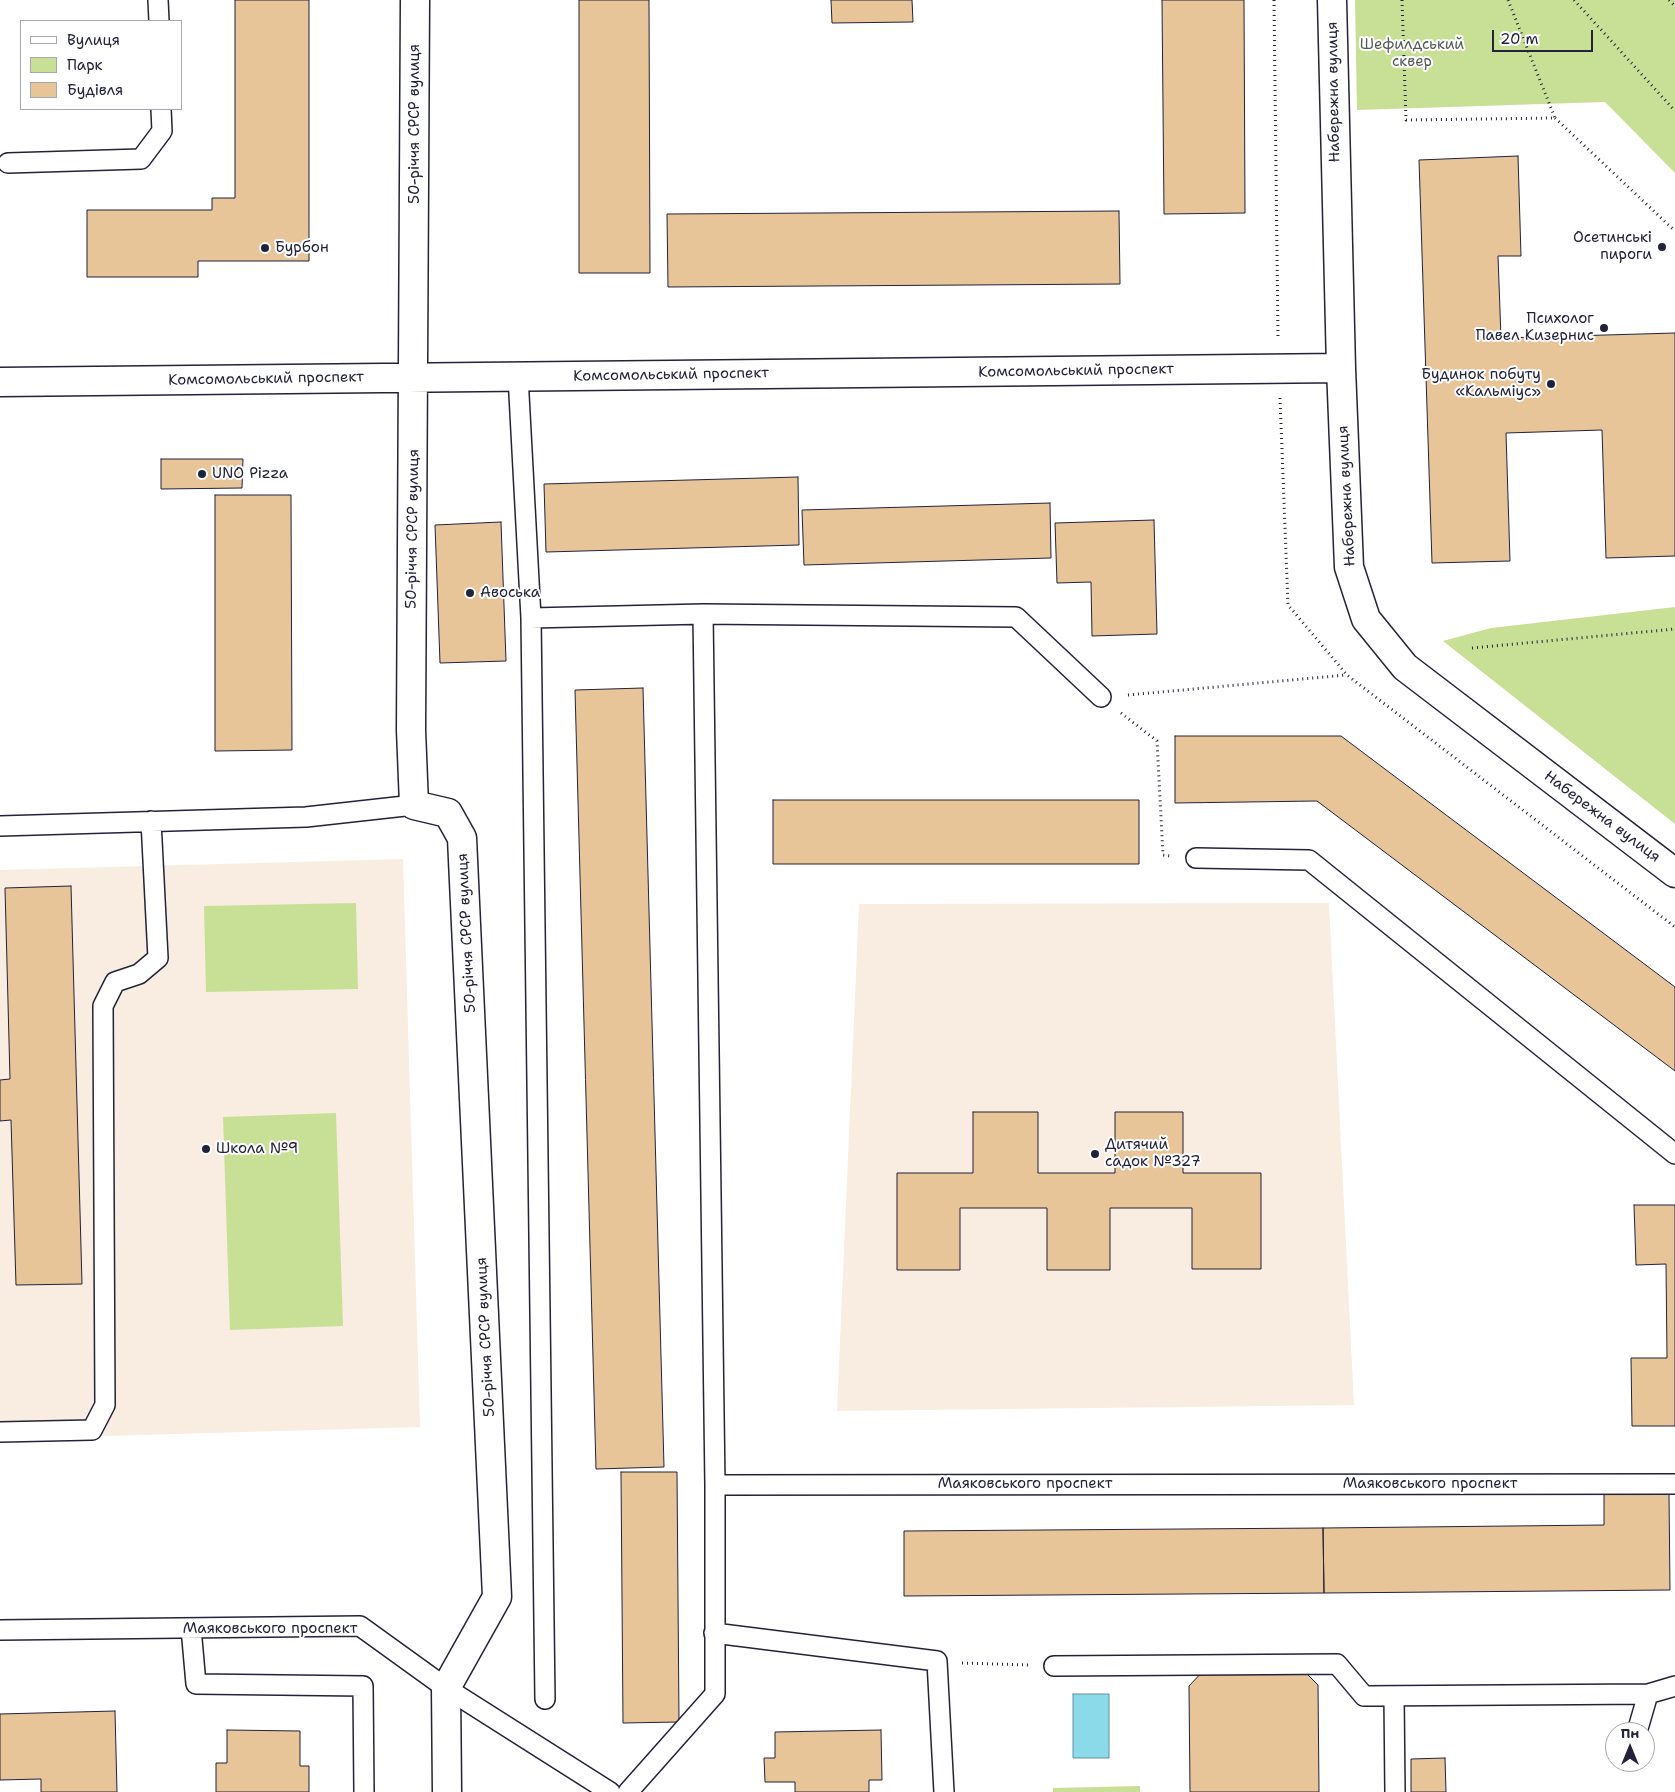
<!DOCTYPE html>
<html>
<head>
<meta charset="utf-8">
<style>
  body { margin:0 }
  #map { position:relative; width:1675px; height:1792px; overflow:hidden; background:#fff; font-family:"Shantell Sans",sans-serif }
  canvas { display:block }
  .legend { position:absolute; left:20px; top:20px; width:162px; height:90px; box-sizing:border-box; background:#fff; border:1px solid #a7a7b1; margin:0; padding:6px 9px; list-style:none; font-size:15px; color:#22223b }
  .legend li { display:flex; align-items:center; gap:10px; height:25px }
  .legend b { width:25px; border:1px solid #a7a7b1 }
  .north { position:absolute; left:1605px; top:1722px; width:50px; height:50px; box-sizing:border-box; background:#fff; border:1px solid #a7a7b1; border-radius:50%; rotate:0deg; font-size:14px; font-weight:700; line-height:20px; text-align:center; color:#22223b }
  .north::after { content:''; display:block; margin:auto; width:18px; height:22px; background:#22223b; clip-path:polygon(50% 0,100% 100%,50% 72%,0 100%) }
  .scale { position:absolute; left:1492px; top:30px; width:101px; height:22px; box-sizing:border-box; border:2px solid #22223b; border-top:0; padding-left:6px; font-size:15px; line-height:18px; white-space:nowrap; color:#22223b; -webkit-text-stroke:4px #fff; paint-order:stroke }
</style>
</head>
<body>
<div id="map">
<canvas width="1675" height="1792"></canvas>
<ul class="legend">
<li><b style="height:6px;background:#fff"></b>Вулиця</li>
<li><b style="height:14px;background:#c7e096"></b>Парк</li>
<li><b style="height:14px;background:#e8c499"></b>Будівля</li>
</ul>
<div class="north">Пн</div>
<div class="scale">20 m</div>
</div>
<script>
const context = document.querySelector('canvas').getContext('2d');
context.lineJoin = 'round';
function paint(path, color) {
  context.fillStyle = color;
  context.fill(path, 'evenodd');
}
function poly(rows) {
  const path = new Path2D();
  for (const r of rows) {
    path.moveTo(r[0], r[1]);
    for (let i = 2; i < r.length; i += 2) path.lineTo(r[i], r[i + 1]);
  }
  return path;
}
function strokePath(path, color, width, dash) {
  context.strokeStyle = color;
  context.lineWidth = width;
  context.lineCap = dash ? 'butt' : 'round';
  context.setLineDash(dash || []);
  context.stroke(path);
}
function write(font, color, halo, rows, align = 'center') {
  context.font = font + ' "Shantell Sans",sans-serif';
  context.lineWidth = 4;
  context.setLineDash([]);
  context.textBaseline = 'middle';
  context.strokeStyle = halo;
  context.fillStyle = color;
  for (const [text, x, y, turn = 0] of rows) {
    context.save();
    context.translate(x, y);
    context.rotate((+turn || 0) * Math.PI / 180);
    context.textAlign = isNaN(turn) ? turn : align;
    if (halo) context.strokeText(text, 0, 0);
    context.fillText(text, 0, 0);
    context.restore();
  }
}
paint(poly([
  [403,859,420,1427,0,1439,0,870],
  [1329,903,1354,1405,837,1411,859,904]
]), '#f8ede0');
paint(poly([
  [1355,0,1675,0,1675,173,1605,102,1357,110],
  [1675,607,1675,824,1443,641,1491,628],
  [356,903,358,989,206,992,204,906],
  [336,1113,343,1326,230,1330,223,1117],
  [1140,1786,1140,1792,1053,1792,1053,1788]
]), '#c7e096');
const water = poly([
  [1073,1694,1109,1694,1109,1758,1073,1758,1073,1694]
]);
paint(water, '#8bdae9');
strokePath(water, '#6190a3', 1);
const building = poly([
  [235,0,309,0,309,261,198,261,198,277,87,277,87,210,212,210,212,198,235,198,235,0],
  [579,0,649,0,650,273,579,273,579,0],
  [831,0,912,0,913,22,832,23,831,0],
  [1162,0,1244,0,1245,213,1164,214,1162,0],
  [1518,156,1521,256,1498,256,1501,338,1675,333,1675,556,1606,558,1602,430,1506,433,1510,561,1432,563,1419,160,1518,156],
  [1119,211,1120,284,668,287,667,214,1119,211],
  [161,459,243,459,242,488,161,489,161,459],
  [798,477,799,545,546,552,544,484,798,477],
  [215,495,291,495,292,750,215,751,215,495],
  [1050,503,1051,558,804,565,802,510,1050,503],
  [1154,520,1157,634,1092,636,1091,582,1057,583,1055,523,1154,520],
  [501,522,506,661,440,663,435,525,501,522],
  [643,688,664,1467,596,1469,575,690,643,688],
  [1175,736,1341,736,1675,987,1675,1071,1317,801,1175,803,1175,736],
  [773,800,1139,800,1139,864,773,864,773,800],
  [71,886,82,1284,16,1285,11,1120,0,1121,0,1080,10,1079,5,888,71,886],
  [973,1112,1038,1112,1038,1173,1115,1173,1115,1112,1183,1112,1183,1173,1261,1173,1261,1269,1192,1269,1192,1208,1110,1208,1110,1270,1047,1270,1047,1208,960,1208,960,1270,897,1270,897,1173,973,1173,973,1112],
  [1634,1205,1675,1205,1675,1426,1632,1426,1631,1358,1667,1358,1666,1264,1636,1265,1634,1205],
  [621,1472,677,1472,679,1722,623,1723,621,1472],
  [1604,1494,1669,1494,1670,1590,1324,1593,1323,1528,1604,1525,1604,1494],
  [1323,1528,1324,1593,904,1596,904,1531,1323,1528],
  [1302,1669,1318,1685,1319,1792,1190,1792,1189,1686,1204,1670,1302,1669],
  [115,1711,117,1792,41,1792,41,1779,0,1780,0,1714,115,1711],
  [227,1730,300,1731,300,1766,309,1766,309,1792,216,1792,216,1763,227,1763,227,1730],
  [881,1730,882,1780,869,1780,869,1792,795,1792,795,1782,765,1782,764,1758,775,1758,775,1732,881,1730],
  [1445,1758,1446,1792,1411,1792,1411,1759,1445,1758]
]);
paint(building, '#e8c499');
strokePath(building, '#22223b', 1);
const lane = poly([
  [158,0,159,21],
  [8,163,141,159,162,131,161,109],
  [518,376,531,618,703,614,1016,617,1101,697],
  [703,614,715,1485],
  [531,618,545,1699],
  [0,826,306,817,414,805],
  [1196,858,1309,860,1675,1154],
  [0,1432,92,1430,105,1405,103,1006,115,982,139,974,158,958,151,821],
  [191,1628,196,1684,363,1686,364,1792],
  [0,1630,360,1626,446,1688,610,1792],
  [714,1633,937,1661,944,1792],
  [1054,1666,1337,1664,1364,1696,1648,1694],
  [1394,1696,1395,1792],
  [1637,1732,1648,1694,1675,1686],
  [628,1792,715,1694,715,1485,1675,1484]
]);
const secondary = poly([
  [415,0,411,730,414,805,448,813,462,838,497,1597,446,1688,447,1792],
  [1332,0,1341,368,1349,567,1366,619,1405,667,1675,873],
  [0,382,1341,368]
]);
strokePath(lane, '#22223b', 22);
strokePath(secondary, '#22223b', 31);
strokePath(poly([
  [1274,0,1278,337],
  [1402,0,1406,120,1555,118,1508,0],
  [1574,0,1675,111],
  [1669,0,1675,6],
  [1555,118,1675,231],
  [1280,398,1288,605,1347,675,1675,927],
  [1472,648,1675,629],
  [1128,695,1346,675],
  [1121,713,1157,741,1163,855,1171,856],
  [962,1663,1029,1665]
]), '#22223b', 3, [1, 4]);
strokePath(lane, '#fff', 19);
strokePath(secondary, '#fff', 28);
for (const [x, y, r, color] of [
  [1662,247,5,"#22223b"],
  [265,248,5,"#22223b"],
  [1604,328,5,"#22223b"],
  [1551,384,5,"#22223b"],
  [202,474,5,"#22223b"],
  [470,593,5,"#22223b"],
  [206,1149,5,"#22223b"],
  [1095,1154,5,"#22223b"]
]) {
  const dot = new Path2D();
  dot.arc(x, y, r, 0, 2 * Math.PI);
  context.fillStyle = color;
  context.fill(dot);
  strokePath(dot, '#fff', 2);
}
write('15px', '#545b56', '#fff', [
  ["Шефилдський",1412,45],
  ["сквер",1412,62]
]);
write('15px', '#22223b', '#fff', [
  ["Набережна вулиця",1334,92,-91],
  ["50-річчя СРСР вулиця",415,124,-90],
  ["Комсомольський проспект",1076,371,-1],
  ["Комсомольський проспект",671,375,-1],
  ["Комсомольський проспект",266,379,-1],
  ["Набережна вулиця",1347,496,-93],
  ["50-річчя СРСР вулиця",413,529,-89],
  ["Набережна вулиця",1602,817,37],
  ["50-річчя СРСР вулиця",467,933,-93],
  ["50-річчя СРСР вулиця",486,1337,-93],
  ["Маяковського проспект",1025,1484],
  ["Маяковського проспект",1430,1484],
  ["Маяковського проспект",270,1629]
]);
write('15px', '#22223b', '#fff', [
  ["Осетинські",1652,238,"right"],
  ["пироги",1652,255,"right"],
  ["Бурбон",275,248],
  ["Психолог",1594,319,"right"],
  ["Павел Кизернис",1594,336,"right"],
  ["Будинок побуту",1541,375,"right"],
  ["«Кальміус»",1541,392,"right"],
  ["UNO Pizza",212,474],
  ["Авоська",480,593],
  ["Дитячий",1105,1145],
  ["садок №327",1105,1162],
  ["Школа №9",216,1149]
], 'left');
</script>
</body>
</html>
